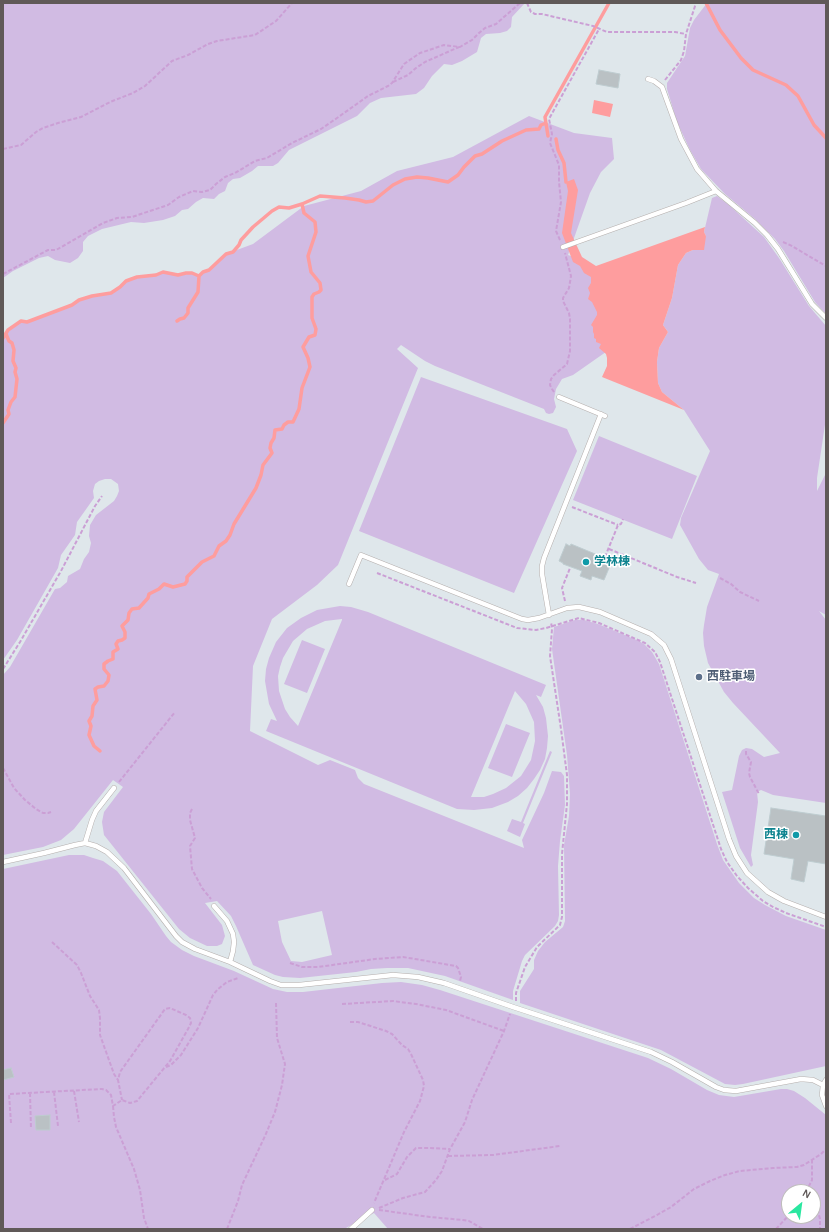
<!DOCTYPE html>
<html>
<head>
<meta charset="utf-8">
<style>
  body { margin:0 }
  #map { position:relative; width:829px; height:1232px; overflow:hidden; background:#dfe7eb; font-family:Karla,sans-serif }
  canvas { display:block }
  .frame { position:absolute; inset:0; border:4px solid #605958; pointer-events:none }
  .north { position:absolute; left:781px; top:1184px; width:40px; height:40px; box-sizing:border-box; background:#fff; border:1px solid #bfbdbc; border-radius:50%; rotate:29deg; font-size:11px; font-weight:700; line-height:16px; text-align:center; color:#605958 }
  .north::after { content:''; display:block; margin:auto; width:14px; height:18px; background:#2ae7a0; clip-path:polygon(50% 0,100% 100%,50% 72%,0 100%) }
</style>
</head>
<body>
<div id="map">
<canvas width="829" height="1232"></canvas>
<div class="frame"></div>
<div class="north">N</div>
</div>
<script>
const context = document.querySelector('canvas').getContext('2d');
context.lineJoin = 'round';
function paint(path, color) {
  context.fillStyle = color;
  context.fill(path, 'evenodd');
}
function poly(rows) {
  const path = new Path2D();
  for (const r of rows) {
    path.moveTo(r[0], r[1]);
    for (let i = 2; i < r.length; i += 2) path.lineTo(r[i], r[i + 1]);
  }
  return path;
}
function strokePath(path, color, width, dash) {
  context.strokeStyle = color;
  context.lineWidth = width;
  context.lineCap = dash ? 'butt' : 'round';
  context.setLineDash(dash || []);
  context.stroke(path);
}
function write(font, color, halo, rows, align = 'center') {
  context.font = font + ' Karla,"Noto Sans JP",sans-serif';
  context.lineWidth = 3;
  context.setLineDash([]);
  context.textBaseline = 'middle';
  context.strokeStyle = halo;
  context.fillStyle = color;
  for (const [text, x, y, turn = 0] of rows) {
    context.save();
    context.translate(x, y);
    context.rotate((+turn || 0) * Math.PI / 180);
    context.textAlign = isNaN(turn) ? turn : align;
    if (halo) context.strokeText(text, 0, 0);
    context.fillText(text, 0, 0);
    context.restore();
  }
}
paint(poly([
  [3,3,525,3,512,17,511,27,507,31,500,33,486,34,481,38,477,52,462,61,452,65,444,64,432,76,424,88,416,94,381,98,370,103,357,116,289,150,278,163,273,166,258,166,252,171,240,178,233,179,228,183,225,191,219,194,214,199,203,198,196,202,188,209,182,210,175,216,163,220,144,223,131,222,102,229,88,236,83,242,83,251,78,258,70,263,55,260,48,256,39,258,13,271,3,278],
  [707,3,826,3,826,314,815,302,784,251,775,239,755,219,725,194,701,169,690,150,677,122,667,89,667,83,685,56,690,28,694,20],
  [529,116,574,133,612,138,614,159,601,172,590,193,568,255,588,262,613,347,573,375,562,379,556,389,554,399,556,407,553,413,549,414,546,413,544,409,435,366,425,361,401,345,397,349,418,368,338,565,317,585,272,619,253,666,250,731,318,765,330,760,355,770,358,778,364,784,524,848,522,840,544,793,552,771,561,772,564,776,565,805,560,841,558,866,559,915,558,921,555,926,525,955,522,961,513,991,513,1000,445,976,408,968,387,968,371,969,356,972,300,978,283,977,275,975,253,965,236,926,231,916,217,901,205,903,222,925,225,936,222,944,217,946,207,946,190,938,179,929,104,835,102,822,104,812,123,787,113,780,74,829,61,840,43,847,3,855,3,675,10,667,55,589,60,588,67,582,68,576,80,569,84,559,89,552,91,543,89,536,90,525,96,515,114,501,117,496,119,491,118,484,111,479,105,479,99,481,95,484,93,491,94,498,77,522,75,535,61,555,58,568,17,640,3,660,3,338,8,330,21,321,27,322,72,305,79,300,92,296,111,293,120,287,126,281,137,277,156,275,163,272,178,275,186,273,192,273,199,276,203,272,209,270,226,254,253,244,304,206,361,191,397,171,453,157],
  [322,911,332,955,302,962,291,961,282,942,278,921],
  [717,196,729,205,764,237,779,258,809,306,826,326,826,418,817,478,817,491,826,473,826,615,819,611,826,620,826,803,773,795,761,790,757,792,758,802,751,855,753,865,751,867,740,848,722,792,732,790,739,756,742,750,746,748,752,749,764,757,780,753,733,703,724,692,708,663,704,646,703,633,704,625,707,607,719,574,708,570,699,559,680,525,681,518,710,451,684,410,662,392,658,383,657,362,659,348,668,332,663,325,672,298,678,265,686,253,693,250,706,236,704,232,712,198],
  [421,377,567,429,577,451,514,593,359,531],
  [599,436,697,476,672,539,573,500],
  [340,606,351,607,368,612,546,685,541,697,536,695,543,707,546,718,548,736,547,748,545,759,540,770,534,779,527,788,518,796,508,802,492,808,474,810,457,809,266,731,271,719,277,721,269,704,265,681,266,669,269,658,276,642,287,628,301,618,317,610],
  [342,619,342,620,298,726,290,717,285,709,279,691,278,676,280,667,283,658,293,641,307,629,325,621],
  [515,691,526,704,534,722,535,741,531,760,521,776,506,788,493,794,484,797,471,797],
  [575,620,584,620,598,624,639,641,644,644,652,652,659,664,717,844,723,860,739,883,754,898,765,905,786,916,826,930,826,1066,743,1084,735,1085,725,1084,661,1050,520,1003,520,991,534,969,534,960,538,951,545,942,563,927,565,921,564,845,569,816,570,794,567,755,552,649,554,627],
  [302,640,325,649,307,693,284,684],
  [506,724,530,733,512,777,488,768],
  [550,751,552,752,523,823,525,824,520,837,507,831,512,819,521,822],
  [69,855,84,855,93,858,103,861,117,871,151,914,166,936,171,942,182,950,194,956,234,971,273,989,287,992,303,992,382,983,401,982,422,985,440,990,648,1058,671,1069,707,1090,719,1095,734,1097,781,1089,787,1089,794,1091,805,1098,826,1115,826,1229,388,1229,374,1213,344,1229,3,1229,3,869],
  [789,1192,813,1192,813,1216,789,1216]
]), '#d1bbe3');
paint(poly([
  [594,100,613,104,610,117,592,113],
  [574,179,578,190,571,233,582,257,596,266,705,227,704,232,706,236,704,250,693,250,686,253,678,265,672,298,663,325,668,332,659,348,657,362,658,383,662,392,684,410,602,377,607,366,607,358,606,354,599,348,601,344,596,342,596,339,594,338,594,334,593,332,593,327,591,325,597,315,597,312,592,302,588,299,590,293,588,288,591,283,591,277,584,273,580,266,573,262,562,233,568,191,566,182]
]), '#fe9d9e');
strokePath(poly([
  [706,3,720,30,741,58,753,70,786,85,798,96,814,125,826,138],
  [548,136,545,117,609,3],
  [556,139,558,150,564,163,566,182],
  [177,321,180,319,184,318,188,313,188,308,198,292,199,276],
  [3,338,8,330,21,321,27,322,72,305,79,300,92,296,111,293,120,287,126,281,137,277,156,275,163,272,178,275,186,273,192,273,199,276,203,272,209,270,226,254,233,252,239,245,241,240,253,227,272,211,279,207,289,208,302,204,320,196,345,198,359,200,366,202,373,201,393,185,405,179,417,177,428,178,448,182,458,175,464,167,475,156,482,154,502,141,526,130,539,129,541,125,546,123],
  [3,423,9,414,8,410,11,402,15,397,17,379,15,372,16,368,13,361,14,350,12,343,9,341,6,334],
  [100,751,94,746,89,735,91,726,89,721,92,716,93,706,97,700,95,689,98,687,104,686,108,681,109,675,104,669,104,664,108,661,113,659,113,652,118,649,116,644,118,641,122,640,125,638,125,632,122,626,128,620,129,613,132,609,139,608,148,598,149,594,159,589,164,584,173,587,185,584,187,581,187,577,202,562,214,556,219,546,226,541,230,535,234,524,256,488,261,475,263,465,272,453,270,448,271,443,274,438,275,430,282,429,284,425,288,422,293,422,299,409,302,388,310,367,308,358,303,347,309,337,315,335,316,329,312,318,312,297,314,294,319,292,321,290,320,283,311,272,308,256,316,232,315,222,304,213,302,204]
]), '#fe9d9e', 3.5);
const building = poly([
  [599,70,620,74,618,88,596,84,599,70],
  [566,544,570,546,571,544,612,561,604,580,592,576,591,580,580,576,582,571,563,564,563,563,559,561,566,544],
  [771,808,826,816,826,864,808,861,804,882,791,879,794,859,764,854,771,808],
  [11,1068,14,1077,3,1080,3,1070,11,1068],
  [50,1115,50,1130,36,1130,35,1116,50,1115]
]);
paint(building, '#bac1c4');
strokePath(building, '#beccd0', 1);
const service = poly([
  [648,79,654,81,662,87,681,139,697,169,716,191,755,223,767,235,778,249,812,304,826,318],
  [563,247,686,203,716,191],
  [559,397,605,416],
  [349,584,361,555,522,619,528,620,539,618,567,608,579,607,600,612,651,634,664,645,671,659,729,839,736,856,747,873,768,892,784,901,826,917],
  [549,615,542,574,542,566,544,558,601,414],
  [85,843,92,820,96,811,114,788],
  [3,862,44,853,75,845,85,843,96,846,107,852,124,868,176,936,182,942,195,949,230,962,270,981,281,985,299,985,393,975,418,977,444,983,513,1007,651,1052,672,1062,716,1087,724,1090,736,1091,801,1079,813,1080,823,1085],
  [214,906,227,921,233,934,234,942,233,951,230,962],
  [826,1080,823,1085,822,1095,826,1106],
  [351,1229,372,1210]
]);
strokePath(service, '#b5afad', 5.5);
strokePath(poly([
  [527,3,531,12,535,14,542,14,593,26,607,32,675,32,686,34],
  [665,80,681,60,684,51,686,34,696,3],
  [393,82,408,75,416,68,425,62,459,47],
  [3,149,21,145,36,132,43,128,58,123,81,117,110,102,133,93,145,86,172,61,188,55,208,44,217,41,255,35,276,21,292,3],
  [560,240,556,231,561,202,559,182,559,165,550,143,552,134,549,119,599,29],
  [783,242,790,245,826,266],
  [3,274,48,250,56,250,103,223,117,218,132,217,168,205,179,197,193,191,202,192,210,190,216,184,225,177,235,173,255,161,267,158,292,143,321,129,337,118,368,96,388,86,392,83,404,64,420,53,444,45,460,47,472,40,479,33,485,28,496,24,520,3],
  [554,392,552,389,550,385,551,379,554,375,567,364,570,351,570,319,569,313,563,301,563,298,569,288,571,276,565,253],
  [572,507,618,525],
  [609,549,677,577,696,583],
  [605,557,618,525,621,524,623,519],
  [377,573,517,628,536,630,546,628,579,618,599,623,645,643,655,652,660,662,721,849,727,862,737,876,748,888,763,901,773,907,786,913,826,927],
  [720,578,731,584,740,592,759,601],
  [565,601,562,588,570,568],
  [3,669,20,642,61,571,95,506,102,496],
  [746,751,746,754,751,762,749,773,750,777,759,794],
  [3,768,14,788,25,800,36,809,43,813,48,813,51,812],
  [119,782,175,712],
  [192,809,190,813,190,820,195,838,190,846,192,869,202,888,211,899],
  [52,942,77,965,81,973,90,996,99,1010,100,1018,100,1035,114,1074,118,1080],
  [290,963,302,967,318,967,375,959,403,957,415,959,456,966,458,968,461,977,460,981],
  [516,1001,516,993,525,967,537,947,560,925,562,917,562,854,567,804,567,775,561,729,550,656,552,629,551,622],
  [342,1004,393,1001,416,1004,446,1010,504,1031],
  [350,1022,358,1022,386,1031,392,1034,402,1045,408,1049,411,1054,423,1080,424,1086,420,1101,404,1132,374,1203],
  [166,1067,171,1065,181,1055,198,1028,213,995,218,989,227,982,238,978],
  [74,1091,79,1122],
  [54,1092,58,1126],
  [30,1093,31,1129],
  [113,1106,114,1117,116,1127,134,1169,140,1190,144,1218,148,1229],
  [11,1123,9,1094,102,1089,106,1090,111,1095,113,1106,122,1100,130,1103,137,1101,170,1061,188,1029,191,1023,190,1018,186,1015,170,1008,165,1009,120,1072,118,1080,122,1100],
  [448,1156,493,1155,560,1146],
  [385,1180,397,1174,407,1157,416,1148,429,1148,450,1149],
  [806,1192,812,1180,812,1160],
  [813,1192,820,1219,820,1229],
  [379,1208,403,1198,425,1192,436,1180,442,1171,450,1149,465,1122,472,1100,504,1031,510,1014],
  [379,1210,430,1217,463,1220,469,1221,483,1229],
  [227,1229,238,1201,242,1185,265,1136,275,1112,282,1085,285,1064,277,1038,276,1003],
  [630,1229,657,1215,671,1207,694,1189,710,1181,725,1175,740,1171,773,1168,797,1167,804,1165,821,1154,826,1149],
  [776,1229,789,1215]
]), '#cb9fd5', 2, [4, 2]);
strokePath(service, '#fff', 4.5);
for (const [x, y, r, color] of [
  [586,562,4,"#0f9aa8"],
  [699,677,4,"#5c6f8a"],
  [796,835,4,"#0f9aa8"]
]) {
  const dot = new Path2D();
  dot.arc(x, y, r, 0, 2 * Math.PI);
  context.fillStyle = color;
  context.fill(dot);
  strokePath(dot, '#fff', 1.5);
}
write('bold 12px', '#0d838f', '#fff', [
  ["学林棟",594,562],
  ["西棟",788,835,"right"]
], 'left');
write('bold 12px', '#4e5e75', '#fff', [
  ["西駐車場",707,677]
], 'left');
</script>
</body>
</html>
